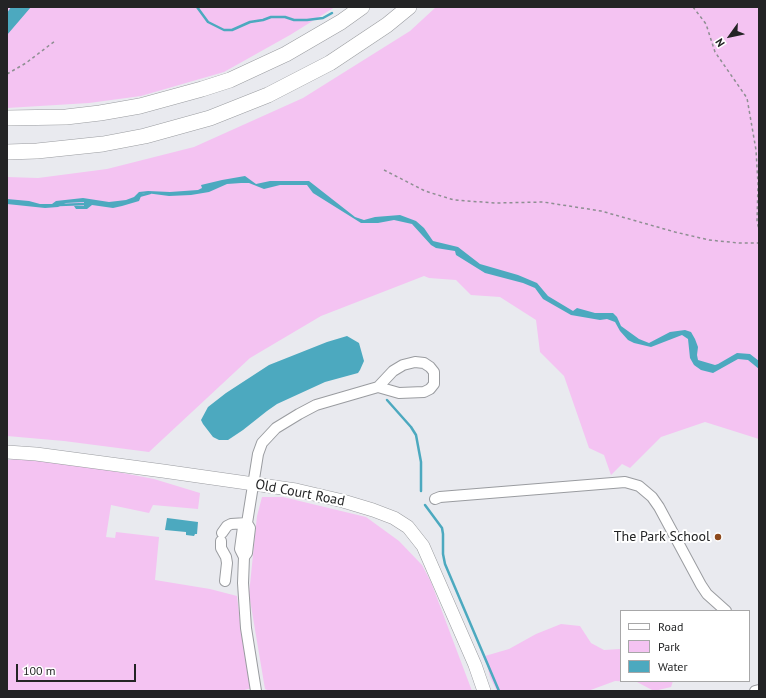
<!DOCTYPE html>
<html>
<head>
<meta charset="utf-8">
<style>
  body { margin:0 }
  #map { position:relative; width:766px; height:698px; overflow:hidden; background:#e9eaef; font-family:"PT Sans",sans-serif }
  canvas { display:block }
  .frame { position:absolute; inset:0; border:8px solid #232425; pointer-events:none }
  .legend { position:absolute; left:620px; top:610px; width:130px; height:72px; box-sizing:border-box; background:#fff; border:1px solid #a7a7a8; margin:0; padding:5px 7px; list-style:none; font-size:12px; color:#232425 }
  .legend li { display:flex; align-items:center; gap:8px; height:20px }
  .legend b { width:20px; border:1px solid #a7a7a8 }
  .north { position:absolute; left:710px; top:16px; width:40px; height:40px; -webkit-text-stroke:3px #fff; paint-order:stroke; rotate:237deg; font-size:11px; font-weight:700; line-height:16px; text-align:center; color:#232425 }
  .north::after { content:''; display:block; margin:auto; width:14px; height:18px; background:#232425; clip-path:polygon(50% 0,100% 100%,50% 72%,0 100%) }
  .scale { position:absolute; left:16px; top:664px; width:120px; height:18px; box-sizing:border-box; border:2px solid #232425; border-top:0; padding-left:5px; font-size:12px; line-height:14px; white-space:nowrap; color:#232425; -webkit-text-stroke:3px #fff; paint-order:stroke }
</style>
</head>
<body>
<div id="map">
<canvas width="766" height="698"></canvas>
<div class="frame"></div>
<ul class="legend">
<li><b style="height:5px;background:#fff"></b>Road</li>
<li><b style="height:11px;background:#f4c3f2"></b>Park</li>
<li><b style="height:11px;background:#4ca9bf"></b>Water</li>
</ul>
<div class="north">N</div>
<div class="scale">100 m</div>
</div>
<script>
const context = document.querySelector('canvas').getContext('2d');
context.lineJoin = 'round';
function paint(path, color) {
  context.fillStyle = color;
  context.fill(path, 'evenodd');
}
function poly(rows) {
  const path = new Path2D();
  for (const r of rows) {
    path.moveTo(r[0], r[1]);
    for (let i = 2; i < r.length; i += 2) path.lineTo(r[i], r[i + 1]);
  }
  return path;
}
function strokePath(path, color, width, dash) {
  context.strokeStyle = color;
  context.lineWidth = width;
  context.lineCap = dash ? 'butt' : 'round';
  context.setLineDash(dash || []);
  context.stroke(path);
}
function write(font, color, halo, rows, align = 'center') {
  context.font = font + ' "PT Sans",sans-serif';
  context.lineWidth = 4;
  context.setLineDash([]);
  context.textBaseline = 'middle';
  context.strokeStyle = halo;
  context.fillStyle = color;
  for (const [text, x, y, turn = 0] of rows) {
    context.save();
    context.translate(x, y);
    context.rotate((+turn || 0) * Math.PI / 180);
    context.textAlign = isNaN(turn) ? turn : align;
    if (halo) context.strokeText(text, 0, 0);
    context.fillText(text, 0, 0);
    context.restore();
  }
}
paint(poly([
  [7,7,335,7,290,35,224,72,141,96,89,103,7,108],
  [436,7,759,7,759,439,705,422,661,437,630,468,622,464,611,475,604,455,589,448,564,376,540,352,536,320,500,297,471,295,456,280,429,278,424,276,321,316,250,358,149,452,64,441,7,436,7,177,38,178,107,169,194,147,303,98,410,31],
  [40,457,154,479,200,493,198,509,153,505,149,513,111,505,106,537,115,538,116,532,159,537,155,580,210,589,237,596,242,637,253,688,240,691,7,691,7,460],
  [262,497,283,497,366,517,399,541,422,565,431,582,472,691,269,691,265,689,249,594,257,516],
  [561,624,580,626,591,643,604,650,621,649,621,681,673,681,671,687,654,691,637,682,615,681,588,691,497,691,490,677,485,656,509,649,536,634]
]), '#f4c3f2');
paint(poly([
  [11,7,31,7,7,35,7,13],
  [245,176,256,184,270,181,309,181,355,217,364,220,375,217,400,215,416,221,424,228,433,241,458,247,480,264,518,275,537,283,548,296,573,311,577,308,595,313,613,313,617,317,621,326,639,339,649,343,670,332,685,330,691,332,695,339,698,347,697,355,698,360,715,365,718,364,737,353,750,354,759,361,759,369,748,360,738,359,713,373,701,370,694,365,690,358,688,339,682,335,651,347,634,343,628,340,620,331,615,322,607,319,600,320,571,315,543,299,535,288,523,283,485,273,456,255,455,251,436,248,431,245,412,224,394,220,378,223,361,223,313,193,307,185,280,185,264,189,249,183,241,183,227,184,209,192,191,195,169,196,146,193,142,194,139,201,122,206,113,208,92,205,87,209,76,209,74,206,84,206,84,202,66,203,58,207,45,208,7,204,7,199,29,201,40,204,52,204,56,201,83,198,109,202,126,200,134,197,139,192,148,191,170,192,198,190,202,188,201,185,222,180],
  [347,336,359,343,364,361,360,370,358,373,325,382,277,404,267,411,243,430,228,440,219,440,213,437,203,424,201,420,208,407,226,393,269,365,327,342],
  [167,518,198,522,197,534,195,534,194,536,186,535,186,532,165,530]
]), '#4ca9bf');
strokePath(poly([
  [197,7,208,22,224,30,232,30,250,22,263,20,271,17,285,17,294,20,307,20,323,18,332,13],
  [139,196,150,193],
  [59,205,86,204],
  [387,400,411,427,416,435,421,462,421,491],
  [425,505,442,528,443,534,443,554,445,564,499,691]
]), '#4ca9bf', 2.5);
const minor = poly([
  [435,499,440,497,625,482,639,486,652,497,659,507,701,585,707,594,726,611],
  [222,533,227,526,231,524,247,523],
  [221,541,221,548,226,557,227,563,225,581],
  [244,557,240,549,243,527,247,523],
  [256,691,246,628,243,583,244,557,247,553,250,528,247,523,258,454,262,443,276,428,299,414,316,405,378,387,393,371,403,365,415,362,424,363,430,367,434,372,434,384,430,389,424,392,399,393,378,387],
  [755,691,759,690]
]);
const major = poly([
  [7,452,36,454,163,471,296,490,343,501,373,510,394,518,408,527,423,546,475,665,484,691]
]);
const highway = poly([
  [7,118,66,117,100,113,140,106,202,89,230,80,286,54,341,22,362,7],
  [7,152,37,151,103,144,145,136,210,118,268,95,330,63,387,25,409,7]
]);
strokePath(minor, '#9a9ca0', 12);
strokePath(major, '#9a9ca0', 14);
strokePath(highway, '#9a9ca0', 16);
strokePath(poly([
  [693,7,706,24,715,52,747,98,756,150,758,184,757,222,759,229],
  [7,74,26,63,55,41],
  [384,170,425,191,454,200,495,203,543,202,601,211,675,232,709,240,739,243,759,243]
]), '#8e8f92', 1.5, [3, 3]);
strokePath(minor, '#fff', 10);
strokePath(major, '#fff', 13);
strokePath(highway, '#fff', 15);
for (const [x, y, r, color] of [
  [718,537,4,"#8c481b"]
]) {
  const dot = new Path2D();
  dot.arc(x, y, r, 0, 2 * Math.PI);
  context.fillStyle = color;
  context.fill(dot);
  strokePath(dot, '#fff', 1.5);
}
write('14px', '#232425', '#fff', [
  ["Old Court Road",300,493,11]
]);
write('14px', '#232425', '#fff', [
  ["The Park School",710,537]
], 'right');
</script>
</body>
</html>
